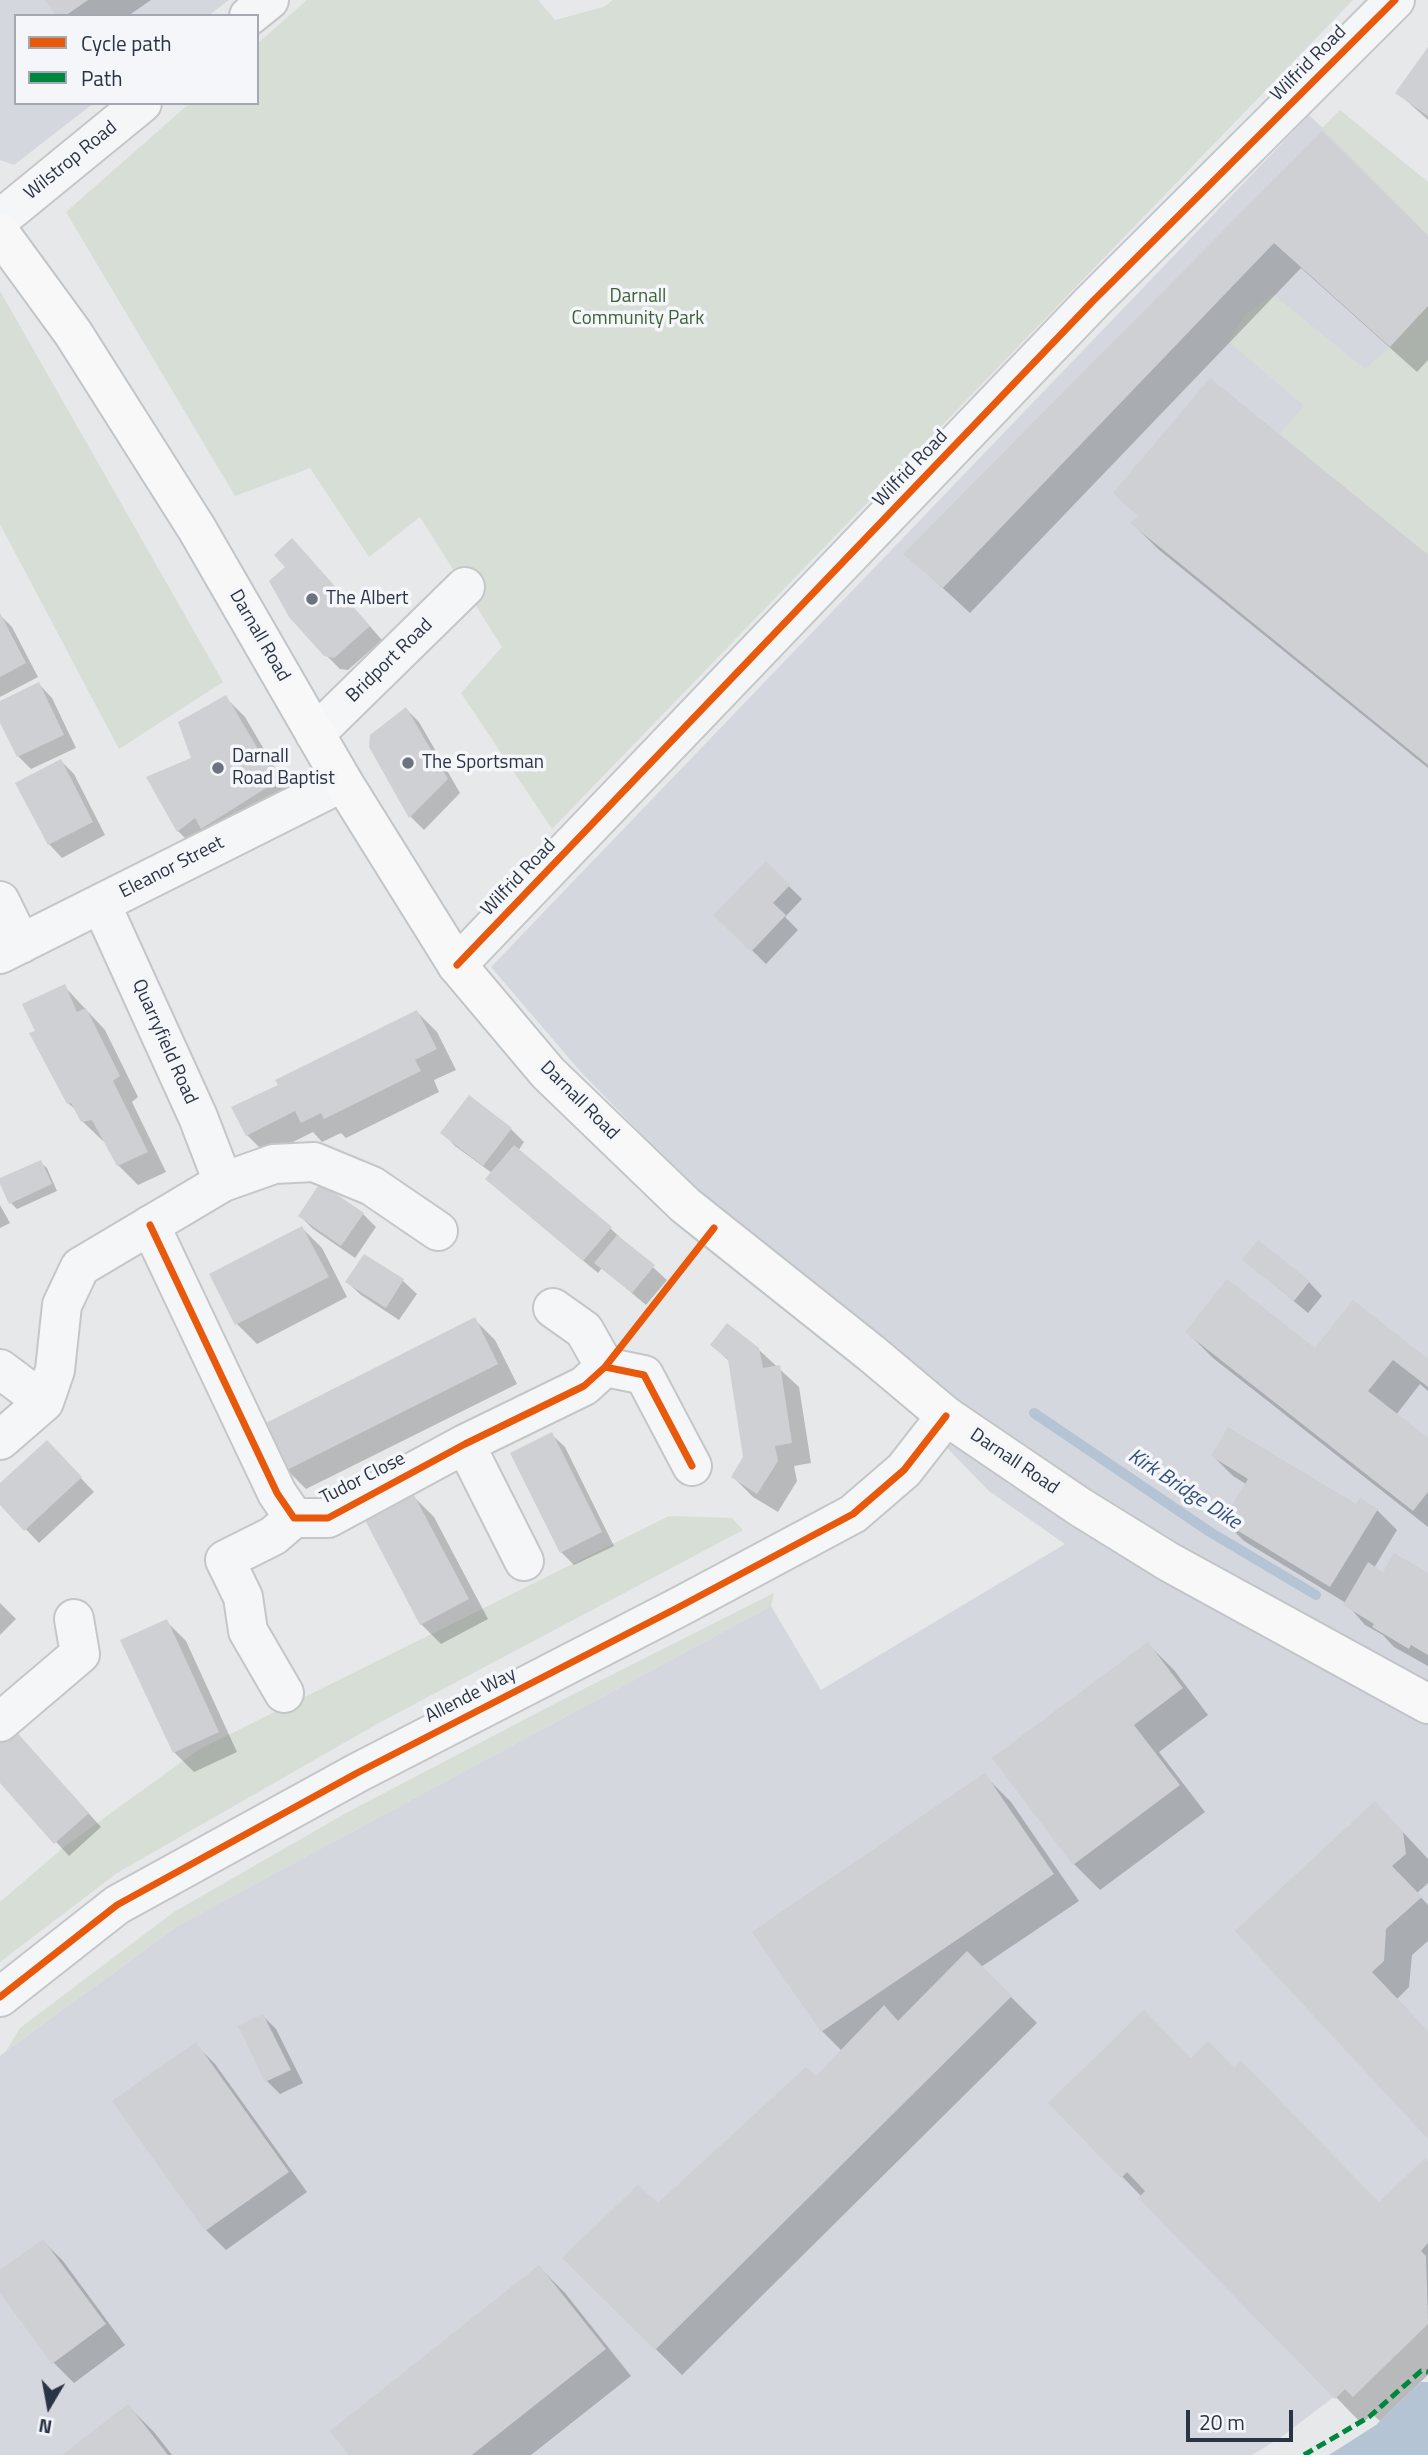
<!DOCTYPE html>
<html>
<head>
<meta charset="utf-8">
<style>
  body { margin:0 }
  #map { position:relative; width:1428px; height:2455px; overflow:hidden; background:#e6e8ea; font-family:"Titillium Web",sans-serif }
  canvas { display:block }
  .legend { position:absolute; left:14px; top:14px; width:245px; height:91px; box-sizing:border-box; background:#f4f6f9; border:2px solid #a4a8b1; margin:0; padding:9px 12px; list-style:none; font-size:21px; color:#2b3445 }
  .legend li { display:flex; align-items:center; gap:14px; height:35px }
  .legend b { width:35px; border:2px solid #a4a8b1 }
  .north { position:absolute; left:14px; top:2371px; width:70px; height:70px; -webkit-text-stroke:5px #f4f6f9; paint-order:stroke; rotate:190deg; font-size:19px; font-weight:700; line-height:28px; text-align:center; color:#2b3445 }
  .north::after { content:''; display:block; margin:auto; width:24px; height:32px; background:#2b3445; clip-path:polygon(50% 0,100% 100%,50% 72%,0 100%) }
  .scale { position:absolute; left:1186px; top:2410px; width:107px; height:32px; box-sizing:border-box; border:4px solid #2b3445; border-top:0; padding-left:9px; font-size:21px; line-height:24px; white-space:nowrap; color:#2b3445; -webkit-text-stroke:5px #f4f6f9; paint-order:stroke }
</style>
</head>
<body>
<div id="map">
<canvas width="1428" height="2455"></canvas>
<ul class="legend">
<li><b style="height:9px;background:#e8590c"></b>Cycle path</li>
<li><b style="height:9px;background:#00873e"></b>Path</li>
</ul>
<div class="north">N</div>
<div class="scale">20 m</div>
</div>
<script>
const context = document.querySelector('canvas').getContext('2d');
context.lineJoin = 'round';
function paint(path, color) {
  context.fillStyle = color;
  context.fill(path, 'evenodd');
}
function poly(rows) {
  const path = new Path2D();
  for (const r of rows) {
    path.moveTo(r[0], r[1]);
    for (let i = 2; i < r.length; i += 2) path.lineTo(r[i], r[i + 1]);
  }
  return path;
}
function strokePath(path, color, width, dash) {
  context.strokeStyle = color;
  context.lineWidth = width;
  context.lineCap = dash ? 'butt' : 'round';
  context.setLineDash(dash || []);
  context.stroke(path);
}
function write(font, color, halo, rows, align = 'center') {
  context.font = font + ' "Titillium Web",sans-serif';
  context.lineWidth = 7;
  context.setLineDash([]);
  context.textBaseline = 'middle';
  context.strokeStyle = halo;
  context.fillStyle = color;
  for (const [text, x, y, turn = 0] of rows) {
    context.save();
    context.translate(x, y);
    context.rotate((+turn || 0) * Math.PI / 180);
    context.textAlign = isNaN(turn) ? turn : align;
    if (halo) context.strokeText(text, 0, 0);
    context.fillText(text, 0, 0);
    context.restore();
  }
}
paint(poly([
  [0,0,229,0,208,16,16,16,16,103,94,103,14,165,0,160],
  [1309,115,1428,229,1428,2305,1352,2383,1280,2438,1252,2455,0,2455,0,2056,6,2051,179,1925,771,1606,821,1690,1065,1544,989,1491,580,1071,491,967]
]), '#d4d7dd');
paint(poly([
  [307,0,538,0,555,20,604,7,613,0,1353,0,552,829,461,693,502,647,420,517,369,557,310,468,235,496,66,212,190,103,257,103,257,44],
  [1340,110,1428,182,1428,235,1322,128],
  [0,291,223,682,119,749,0,524],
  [1273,294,1365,369,1390,347,1428,306,1428,555,1279,434,1304,406,1228,341,1247,313],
  [669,1516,732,1518,743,1530,377,1724,117,1873,0,1962,0,1902,64,1847,198,1750],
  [774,1593,771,1606,179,1925,6,2051,20,2028,174,1912,348,1812,558,1702]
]), '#d6ded6');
paint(poly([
  [1421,2382,1428,2382,1428,2455,1329,2455,1376,2425]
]), '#b4c4d5');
paint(poly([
  [48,0,151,0,128,16,58,16],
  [1428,50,1428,120,1398,93],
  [1322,134,1428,238,1428,360,1417,372,1301,268,970,613,906,554],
  [1132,523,1428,558,1428,768,1158,549],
  [306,554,382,640,348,670,340,669,326,655],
  [0,615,12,627,38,677,0,697],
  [39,684,52,698,76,748,31,769,18,756,0,718,0,703],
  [225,697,245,717,295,802,198,851,178,831,148,778,193,759],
  [406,709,419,722,460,793,424,830,411,817,370,747],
  [61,761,74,774,105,835,62,858,49,844],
  [766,864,802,899,785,917,798,930,766,964,716,915],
  [64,986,105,1030,138,1097,132,1102,166,1172,138,1185,118,1165,105,1141,103,1141,82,1121,78,1112,68,1103,38,1032],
  [417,1012,437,1032,456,1070,434,1080,439,1092,346,1138,341,1133,322,1142,313,1132,267,1155,247,1135,280,1085],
  [511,1129,524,1142,518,1151,611,1229,667,1280,646,1305,602,1268,598,1273,501,1192,492,1173,455,1146,442,1132],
  [40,1162,47,1168,57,1191,17,1209,11,1203],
  [0,1205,10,1223,0,1228],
  [363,1214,376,1227,355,1258,313,1229,300,1216],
  [302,1228,322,1248,347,1297,257,1344,237,1324],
  [364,1256,403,1281,417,1294,399,1320,361,1295,347,1282],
  [1245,1260,1309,1282,1322,1296,1308,1313],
  [475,1320,495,1340,517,1384,306,1489,286,1469],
  [1187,1332,1315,1351,1428,1361,1428,1391,1420,1384,1396,1415,1428,1440,1428,1527,1213,1358],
  [712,1345,758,1349,799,1387,811,1463,794,1466,797,1481,778,1512,753,1497,733,1477,745,1458,730,1362],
  [551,1434,565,1447,614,1546,574,1565,561,1552],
  [60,1456,94,1492,39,1543,0,1502,0,1485],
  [1213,1456,1356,1507,1377,1510,1397,1530,1374,1568,1384,1574,1428,1575,1428,1666,1394,1647,1383,1635,1365,1625,1346,1603,1244,1541,1224,1521,1246,1484,1233,1476],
  [414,1497,434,1517,488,1619,441,1644,421,1624],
  [0,1603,16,1619,0,1635],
  [166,1621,186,1641,237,1752,194,1772,174,1752],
  [1148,1644,1174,1670,1208,1715,1159,1752,1205,1812,1100,1890,1074,1864,995,1758],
  [0,1742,26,1744,101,1827,69,1856,0,1781],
  [985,1776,1011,1802,1079,1901,981,1967,1037,2023,682,2375,564,2258,658,2205,816,2078,842,2051,822,2031,755,1932],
  [1401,1830,1428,1859,1428,1883,1417,1893,1428,1905,1428,1941,1412,1955,1409,1987,1397,1999,1428,2032,1428,2136,1237,1931],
  [263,2016,276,2029,303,2083,280,2094,267,2081],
  [195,2044,215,2064,307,2192,226,2250,206,2230,115,2102],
  [1192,2060,1235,2070,1379,2204,1428,2163,1428,2375,1380,2421,1372,2414,1362,2424,1051,2103],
  [43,2241,63,2261,125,2345,74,2383,54,2363,0,2290,0,2272],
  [539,2267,565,2293,631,2376,531,2455,351,2455],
  [128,2406,154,2432,172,2455,65,2455]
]), '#0003');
strokePath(poly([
  [1034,1413,1210,1532,1316,1595]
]), '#b4c4d5', 10);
paint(poly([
  [45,0,88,0,65,16,56,16],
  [1428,47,1428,116,1395,93],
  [1322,131,1428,236,1428,306,1390,347,1274,243,943,588,903,554],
  [1210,378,1428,555,1428,765,1130,523,1138,516,1113,493],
  [292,538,370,626,334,658,324,656,289,617,269,581,285,567,274,555],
  [0,613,26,663,0,677],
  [39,682,64,735,17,757,0,723,0,701],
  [226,695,277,781,201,829,195,818,177,832,146,777,191,758,178,722],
  [406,707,448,779,409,818,369,747,370,735],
  [61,759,93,822,48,845,15,783],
  [766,861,790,885,773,903,786,915,751,952,713,915],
  [65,984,77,1012,86,1008,120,1076,113,1081,148,1152,117,1166,92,1120,81,1122,71,1103,67,1104,29,1033,35,1031,22,1004],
  [417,1010,437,1049,415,1060,421,1071,324,1119,321,1113,301,1123,295,1111,246,1136,231,1107,278,1085,275,1080],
  [469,1095,512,1128,483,1166,440,1133],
  [514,1145,612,1227,583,1261,485,1179],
  [41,1160,52,1184,9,1204,0,1184,0,1178],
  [320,1183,364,1213,341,1246,298,1216],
  [302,1226,329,1277,235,1325,209,1274],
  [617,1235,655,1265,632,1293,594,1263],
  [1258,1240,1310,1281,1294,1301,1242,1260],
  [364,1254,404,1279,386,1308,345,1282],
  [1227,1279,1315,1348,1353,1300,1428,1359,1428,1387,1393,1360,1368,1391,1428,1438,1428,1492,1413,1511,1185,1332],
  [475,1317,498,1364,285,1471,262,1425],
  [727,1323,759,1348,763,1368,780,1365,792,1443,775,1446,778,1461,757,1494,731,1477,743,1457,728,1359,710,1345],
  [1228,1427,1356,1504,1360,1498,1378,1509,1330,1587,1222,1521,1248,1479,1211,1456],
  [552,1432,602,1532,560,1553,510,1453],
  [47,1440,82,1477,24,1531,0,1505,0,1483],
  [414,1495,469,1599,420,1625,365,1520],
  [1394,1553,1428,1573,1428,1655,1411,1645,1409,1649,1372,1627,1374,1624,1343,1605,1368,1562,1383,1572],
  [167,1619,219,1732,173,1753,120,1640],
  [1148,1642,1183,1688,1134,1725,1180,1785,1073,1865,992,1758],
  [13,1728,89,1813,54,1844,0,1783,0,1739],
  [985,1773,1054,1874,821,2032,752,1932],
  [1375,1801,1403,1832,1406,1854,1392,1866,1422,1897,1386,1929,1384,1961,1372,1972,1428,2031,1428,2139,1235,1931],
  [967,1951,1012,1996,655,2350,562,2258,638,2185,658,2203,806,2067,816,2076,884,2005,898,2021],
  [1144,2010,1191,2058,1208,2041,1234,2068,1241,2061,1379,2202,1425,2158,1428,2161,1428,2243,1421,2251,1426,2256,1428,2324,1353,2397,1345,2389,1335,2399,1138,2198,1145,2191,1127,2172,1121,2178,1048,2103],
  [263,2014,291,2070,265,2082,238,2026],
  [196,2042,289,2172,205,2231,112,2101],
  [43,2239,106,2324,52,2364,0,2293,0,2270],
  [539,2265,606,2349,472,2455,349,2455,330,2431],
  [128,2404,168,2455,62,2455]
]), '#ced0d3');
const minor = poly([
  [249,16,269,0],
  [0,219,142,103],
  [315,734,465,587],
  [0,901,21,944],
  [0,954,343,782],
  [457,965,1092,302,1395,0],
  [223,1182,274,1164,314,1162,372,1186,438,1231],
  [150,1225,277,1493,294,1518,328,1518,465,1444,584,1386,605,1367,644,1375,692,1466],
  [553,1308,584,1330,605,1367],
  [0,1369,44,1402],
  [0,1440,44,1402,55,1370,62,1305,80,1267,223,1182,198,1117,101,904],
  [465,1444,524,1561],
  [284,1693,248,1631,243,1597,225,1560,273,1536,294,1518],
  [0,1722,80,1654,74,1619],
  [0,1997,117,1905,357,1773,679,1607,853,1514,904,1470,946,1416]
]);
const major = poly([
  [0,233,73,333,197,529,343,782,457,965,548,1073,685,1205,871,1353,946,1416,1080,1507,1169,1562,1428,1704]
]);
strokePath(minor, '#c4c6c8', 42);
strokePath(major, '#c2c5c8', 42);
strokePath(minor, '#f5f6f7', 38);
strokePath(major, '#f8f8f8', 38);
strokePath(poly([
  [1304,2455,1369,2417,1421,2371,1428,2372]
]), '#00873e', 5, [10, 5]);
strokePath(poly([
  [457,965,1092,302,1395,0],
  [150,1225,277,1493,294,1518,328,1518,465,1444,584,1386,605,1367,644,1375,692,1466],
  [605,1367,714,1228],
  [0,1997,117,1905,357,1773,679,1607,853,1514,904,1470,946,1416]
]), '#e8590c', 7);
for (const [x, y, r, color] of [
  [312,599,7,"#6c737f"],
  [408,763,7,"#6c737f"],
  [218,768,7,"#6c737f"]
]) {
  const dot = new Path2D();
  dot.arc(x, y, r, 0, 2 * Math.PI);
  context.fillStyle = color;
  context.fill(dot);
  strokePath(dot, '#f4f6f9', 2.5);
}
write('19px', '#2b3445', '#f4f6f9', [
  ["Wilfrid Road",1309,64,-45],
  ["Wilstrop Road",71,161,-39],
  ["Wilfrid Road",911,469,-46],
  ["Darnall Road",259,636,60],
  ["Bridport Road",390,661,-44],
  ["Eleanor Street",172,868,-27],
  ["Wilfrid Road",519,878,-46],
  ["Quarryfield Road",164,1042,66],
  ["Darnall Road",579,1101,45],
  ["Darnall Road",1014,1462,34],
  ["Tudor Close",363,1479,-27],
  ["Allende Way",471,1696,-27]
]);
write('19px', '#3f6138', '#f4f6f9', [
  ["Darnall",638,297],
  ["Community Park",638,319]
]);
write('19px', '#2b3445', '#f4f6f9', [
  ["The Albert",326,599],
  ["Darnall",232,757],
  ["Road Baptist",232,779],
  ["The Sportsman",422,763]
], 'left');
write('italic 21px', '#34527a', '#f4f6f9', [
  ["Kirk Bridge Dike",1184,1490,33]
]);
</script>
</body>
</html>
